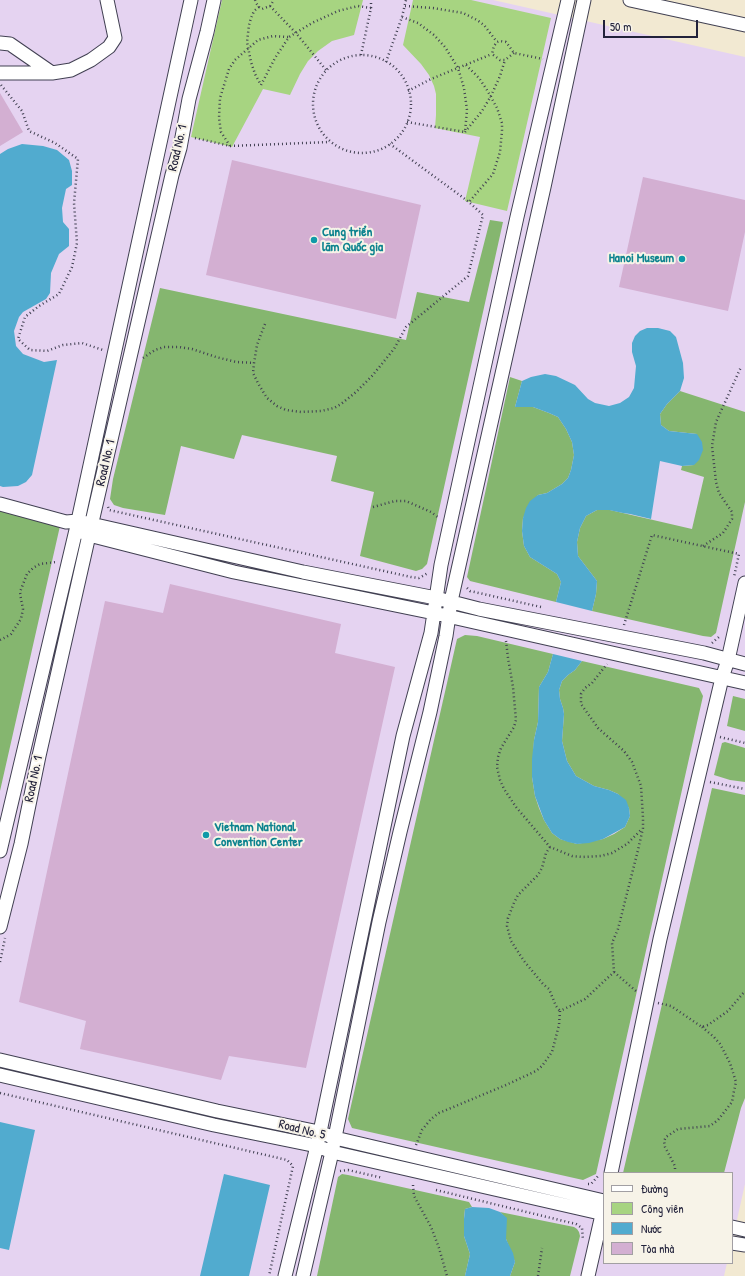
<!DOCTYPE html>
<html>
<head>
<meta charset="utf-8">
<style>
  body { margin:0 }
  #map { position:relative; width:745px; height:1276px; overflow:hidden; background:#f2e9d2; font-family:"Patrick Hand",sans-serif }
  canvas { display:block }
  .legend { position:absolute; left:603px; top:1172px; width:130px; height:92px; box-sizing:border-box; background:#f7f3e8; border:1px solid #a29fa3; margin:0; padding:5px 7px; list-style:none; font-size:12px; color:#22223b }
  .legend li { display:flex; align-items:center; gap:8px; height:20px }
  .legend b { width:20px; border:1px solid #a29fa3 }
  .scale { position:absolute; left:603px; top:20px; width:95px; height:18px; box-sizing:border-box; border:2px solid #22223b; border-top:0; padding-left:5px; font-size:12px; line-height:14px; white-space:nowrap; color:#22223b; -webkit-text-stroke:3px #f7f3e8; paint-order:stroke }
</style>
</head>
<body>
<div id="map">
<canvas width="745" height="1276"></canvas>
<ul class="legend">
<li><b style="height:5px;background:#fff"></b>Đường</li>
<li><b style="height:11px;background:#a7d481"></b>Công viên</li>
<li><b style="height:11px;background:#51abcf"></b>Nước</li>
<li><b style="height:11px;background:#d3afd2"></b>Tòa nhà</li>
</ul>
<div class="scale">50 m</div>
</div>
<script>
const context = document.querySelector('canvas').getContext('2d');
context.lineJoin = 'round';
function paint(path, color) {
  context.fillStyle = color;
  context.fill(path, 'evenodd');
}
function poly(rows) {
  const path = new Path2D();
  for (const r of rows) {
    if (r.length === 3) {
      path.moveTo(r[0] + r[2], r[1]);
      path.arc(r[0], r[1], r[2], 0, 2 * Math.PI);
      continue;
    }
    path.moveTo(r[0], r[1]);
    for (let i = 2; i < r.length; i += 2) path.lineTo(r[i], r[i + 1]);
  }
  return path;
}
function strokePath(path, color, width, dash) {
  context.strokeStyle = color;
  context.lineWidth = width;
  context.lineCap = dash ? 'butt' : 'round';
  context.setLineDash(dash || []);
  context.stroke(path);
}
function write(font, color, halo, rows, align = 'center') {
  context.font = font + ' "Patrick Hand",sans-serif';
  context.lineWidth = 4;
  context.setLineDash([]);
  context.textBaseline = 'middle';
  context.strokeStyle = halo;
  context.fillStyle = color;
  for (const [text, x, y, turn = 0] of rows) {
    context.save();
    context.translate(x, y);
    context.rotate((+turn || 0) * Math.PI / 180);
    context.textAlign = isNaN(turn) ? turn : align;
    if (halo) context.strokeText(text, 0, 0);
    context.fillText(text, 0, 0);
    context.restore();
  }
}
paint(poly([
  [0,0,493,0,745,57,745,1184,732,1242,732,1173,604,1173,604,1263,727,1263,724,1276,0,1276]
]), '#e5d3f1');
paint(poly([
  [222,0,363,0,354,35,332,41,318,51,308,61,300,74,290,95,263,89,232,147,191,137],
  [413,0,471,0,551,18,507,211,465,201,480,137,435,128,436,115,436,94,434,86,429,75,421,64,403,45]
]), '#a7d481');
paint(poly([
  [490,220,503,222,427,564,422,569,416,571,360,556,374,492,331,481,337,456,242,435,234,459,181,446,165,515,123,508,114,505,110,499,113,479,160,288,406,340,417,292,469,302],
  [510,377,522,381,515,407,533,407,549,413,558,417,566,429,572,442,574,455,571,470,568,478,562,484,547,493,538,495,523,518,522,531,524,546,530,557,557,574,561,582,556,602,470,581,467,577],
  [680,391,745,412,745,502,716,633,711,637,703,636,592,611,596,594,597,581,578,556,577,542,580,528,586,516,597,510,610,510,692,529,704,477,681,470,682,466,694,465,697,434,669,431,661,425,660,414,667,404],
  [0,511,60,526,0,791],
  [465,635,477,636,553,654,548,672,539,687,538,722,534,740,532,777,535,796,539,808,544,820,552,833,560,839,577,844,603,839,614,834,625,827,630,816,629,808,618,794,609,790,594,786,576,776,567,761,562,741,564,714,563,708,560,699,559,690,562,681,568,675,575,670,582,661,699,688,703,696,596,1174,583,1180,352,1128,348,1119,457,639],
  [733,696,745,699,745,731,727,726],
  [725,742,745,748,745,782,730,780,714,775,722,743],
  [712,788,745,795,745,1098,741,1108,724,1173,623,1173],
  [342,1174,348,1175,469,1202,472,1207,465,1209,464,1218,464,1236,470,1254,465,1276,317,1276,338,1177],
  [500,1212,574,1227,577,1229,579,1232,580,1236,570,1276,510,1276,515,1262,506,1239,503,1215]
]), '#85b66f');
paint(poly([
  [22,144,43,146,57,150,69,160,72,171,72,185,66,189,62,208,63,222,69,229,69,246,59,254,51,273,50,293,46,299,23,312,19,317,14,331,16,346,23,354,44,362,57,360,32,475,26,482,18,486,3,487,0,486,0,154,8,149],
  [647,328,658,328,670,331,676,337,683,363,684,378,680,391,667,404,660,414,661,425,669,431,697,434,702,442,703,450,699,460,694,465,682,466,660,461,651,519,630,514,623,513,609,510,597,510,586,516,580,528,577,542,578,556,597,581,596,594,592,611,556,602,561,582,557,574,530,557,524,546,522,531,523,518,526,508,530,501,538,495,547,493,562,484,568,478,571,470,574,455,572,442,566,429,558,417,549,413,533,407,515,407,522,381,531,377,545,374,556,376,575,385,588,399,595,403,609,406,620,403,629,397,634,388,636,366,632,352,632,343,635,336,640,331],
  [553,654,582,661,575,670,568,675,562,681,559,690,560,699,563,708,564,714,562,741,567,761,576,776,594,786,609,790,618,794,626,800,629,808,630,816,625,827,603,839,589,843,577,844,568,842,560,839,552,833,544,820,535,796,532,777,532,759,534,740,538,722,539,687,548,672],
  [0,1122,35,1130,9,1250,0,1248],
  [224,1174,270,1185,249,1276,200,1276],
  [472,1207,489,1208,500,1212,507,1218,506,1239,513,1253,515,1262,510,1276,465,1276,470,1254,464,1236,464,1219,465,1209]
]), '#51abcf');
paint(poly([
  [0,93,23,132,0,146],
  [232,160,421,205,396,319,206,275],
  [643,177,745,200,745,232,728,311,619,287],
  [170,584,341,624,335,653,395,667,306,1068,229,1056,221,1080,80,1049,86,1021,19,1002,105,601,163,613]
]), '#d3afd2');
const minor = poly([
  [630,0,745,25],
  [0,43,10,44,52,73],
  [0,73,52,73,71,70,91,60,109,47,115,38,107,0],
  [0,504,66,522,78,521,303,572,436,598,479,609,704,653,745,664],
  [82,532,89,535,234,572,434,613,745,683],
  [0,851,76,530,191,0],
  [0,927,21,844,39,756,89,535,172,175,180,148,189,99,207,32,214,0],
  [0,1060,217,1111,319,1132,335,1138,604,1201],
  [0,1075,214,1125,317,1146,332,1152,604,1214],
  [611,1173,660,939,722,678,728,660,745,583],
  [732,1227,745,1230],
  [732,1243,745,1245],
  [285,1276,317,1146,403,736,431,633,441,565,517,217,568,0],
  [303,1276,332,1152,379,922,400,832,430,712,446,636,451,601,544,187,584,0],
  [588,1276,604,1206]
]);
strokePath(minor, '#414052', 15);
strokePath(poly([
  [255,0,256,3,259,7,262,9,270,6,274,0],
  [270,6,296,33,326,70],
  [405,6,433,8,463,13,477,20,484,25,497,42],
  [259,7,254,11,251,18,249,25,247,42,251,62,255,74,261,85,275,58,289,37,312,23,338,11,358,6,371,8],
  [402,17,418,23,434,35,445,47,458,68,464,88,467,110,465,132],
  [514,53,505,60,500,60,492,54,494,46,497,42,500,41,506,42,514,53,543,59],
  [361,55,371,8,371,0],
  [362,104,49],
  [386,62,402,17,406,0],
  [466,65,479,78,487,90,497,108,502,123,502,131,500,152,493,174,469,202],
  [1,85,22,111,29,131,55,143,78,159,74,203,77,243,72,267,59,294,39,306,25,317,18,339,30,350,47,351,63,345,82,343,103,350],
  [408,91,431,79,492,54],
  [407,122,465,132],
  [465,132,482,111,491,96,500,76,505,60],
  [195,138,230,146,221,132,219,118,220,98,229,69,235,60,258,40,273,36,289,37],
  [230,146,330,142],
  [265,324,257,345,254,363,253,373,259,385,267,398,277,406,286,410,301,412,321,411,334,408,341,404,356,392,372,376,394,349,406,327,468,276,483,215,469,202,390,144],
  [143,358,155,350,164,347,179,347,192,349,216,357,236,362,254,363],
  [108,507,109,510,411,577,419,578,428,573],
  [373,507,395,501,406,501,431,512,439,518],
  [703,546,723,533,732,519,732,512,719,493,716,482,712,446,716,422,741,367],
  [467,588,470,591,541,607],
  [624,625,652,535,739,554,734,577],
  [0,640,6,637,11,634,21,619,23,609,21,599,20,592,27,574,33,568,40,564,56,562],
  [506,641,508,658,513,687,516,720,514,727,501,748,498,757,497,767,500,780,504,789,516,807,550,847,572,856,582,857,601,856,612,853,627,844,642,829],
  [712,643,720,636],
  [720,737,745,743],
  [710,782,745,789],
  [550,847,546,853,542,868,538,875,518,895,514,903,508,918,507,926,511,941,524,961,543,984,549,989,556,1006,560,1011],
  [0,962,5,938],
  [614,972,636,991],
  [658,1003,671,1006,702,1027,708,1025,728,1011,745,991],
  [0,1093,287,1160,293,1166,269,1276],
  [416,1145,422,1130,431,1119,439,1113,506,1085,536,1071,542,1066,552,1052,559,1025,560,1011,585,999,614,972,612,943,618,929,638,850,643,828,643,818,641,786,632,762,624,751,598,728,581,704,581,694,585,688,592,683,607,664],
  [340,1171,348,1170,383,1178],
  [675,1173,675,1166,665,1147,664,1141,666,1137,678,1129,710,1126,718,1120,732,1102,734,1091,736,1082,730,1063,720,1044,714,1037,702,1027],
  [588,1184,591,1184,599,1175],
  [413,1185,414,1196,431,1227,439,1248,447,1276],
  [436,1190,576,1224,582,1228,583,1240],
  [538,1276,542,1248]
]), '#414052', 2.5, [1, 3]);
strokePath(minor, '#fff', 13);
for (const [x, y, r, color] of [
  [314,240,4,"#0f9aa8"],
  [682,259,4,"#0f9aa8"],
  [206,835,4,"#0f9aa8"]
]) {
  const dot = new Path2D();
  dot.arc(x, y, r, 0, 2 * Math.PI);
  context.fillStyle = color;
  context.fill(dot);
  strokePath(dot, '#f7f3e8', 1.5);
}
write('13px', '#22223b', '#f7f3e8', [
  ["Road No. 1",178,148,-77],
  ["Road No. 1",106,463,-77],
  ["Road No. 1",34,779,-78],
  ["Road No. 5",302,1130,14]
]);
write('bold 13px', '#0d838f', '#f7f3e8', [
  ["Cung triển",322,233],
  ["lãm Quốc gia",322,248],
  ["Hanoi Museum",674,259,"right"],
  ["Vietnam National",214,828],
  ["Convention Center",214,843]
], 'left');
</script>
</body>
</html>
